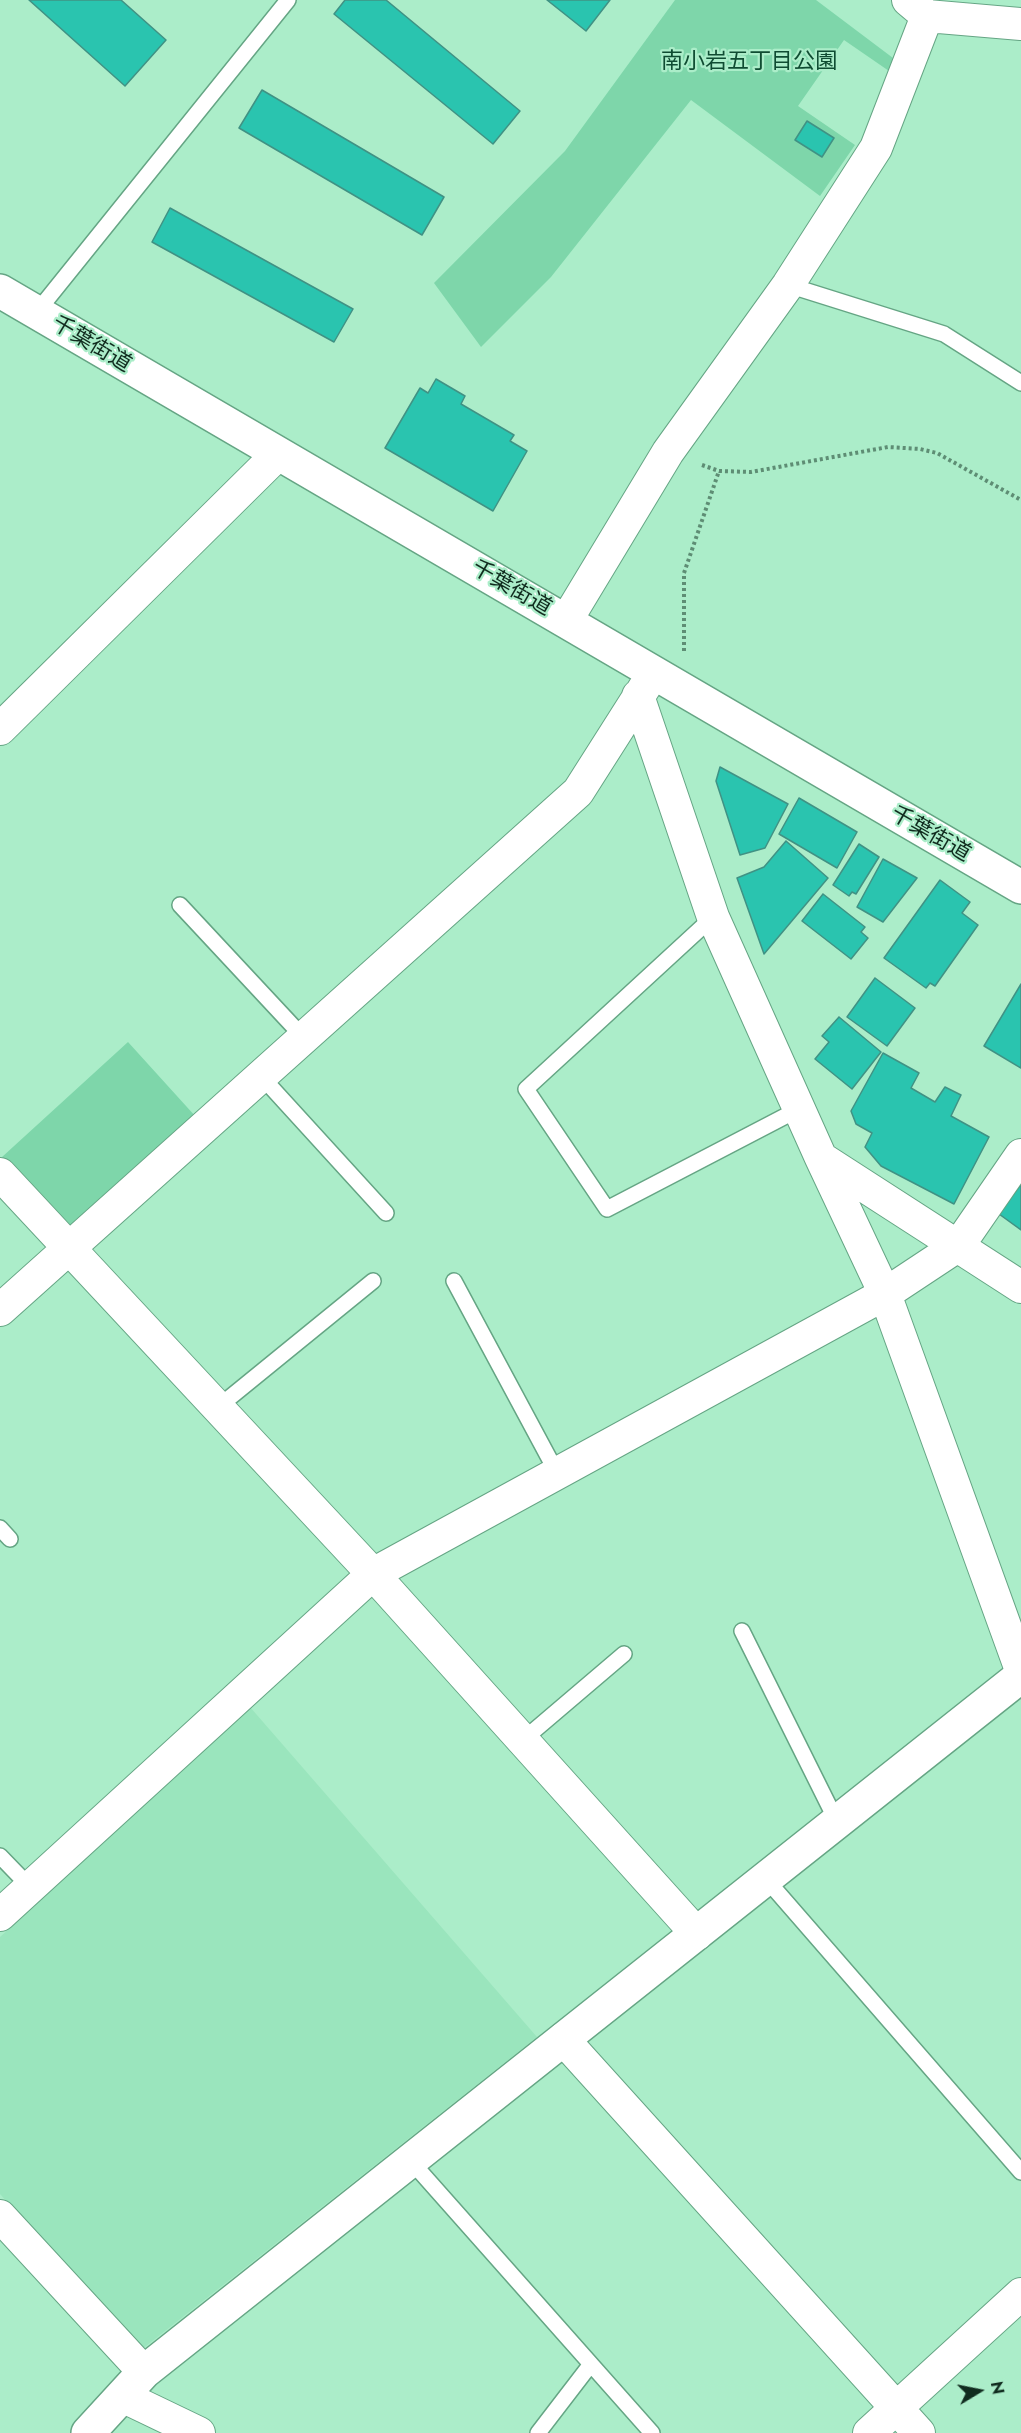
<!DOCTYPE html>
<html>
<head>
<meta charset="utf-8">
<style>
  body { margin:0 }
  #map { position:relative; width:1021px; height:2433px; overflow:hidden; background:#abedc9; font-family:Jost,sans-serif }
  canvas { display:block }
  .north { position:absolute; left:949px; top:2361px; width:60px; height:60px; -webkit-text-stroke:4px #abedc9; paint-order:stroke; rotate:80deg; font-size:16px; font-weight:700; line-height:24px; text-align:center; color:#112c1f }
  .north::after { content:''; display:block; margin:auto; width:21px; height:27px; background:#112c1f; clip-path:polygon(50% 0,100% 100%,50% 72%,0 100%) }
</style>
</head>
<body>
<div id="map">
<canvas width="1021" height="2433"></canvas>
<div class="north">N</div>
</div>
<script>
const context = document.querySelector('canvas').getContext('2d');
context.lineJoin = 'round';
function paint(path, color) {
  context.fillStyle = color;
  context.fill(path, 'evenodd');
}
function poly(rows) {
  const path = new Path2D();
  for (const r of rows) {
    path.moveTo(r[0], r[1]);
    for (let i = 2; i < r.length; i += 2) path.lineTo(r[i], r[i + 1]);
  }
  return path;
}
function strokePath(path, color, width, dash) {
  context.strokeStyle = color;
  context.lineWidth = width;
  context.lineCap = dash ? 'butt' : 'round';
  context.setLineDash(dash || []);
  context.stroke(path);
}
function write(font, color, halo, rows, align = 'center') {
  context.font = font + ' Jost,"Noto Sans JP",sans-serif';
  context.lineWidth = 4.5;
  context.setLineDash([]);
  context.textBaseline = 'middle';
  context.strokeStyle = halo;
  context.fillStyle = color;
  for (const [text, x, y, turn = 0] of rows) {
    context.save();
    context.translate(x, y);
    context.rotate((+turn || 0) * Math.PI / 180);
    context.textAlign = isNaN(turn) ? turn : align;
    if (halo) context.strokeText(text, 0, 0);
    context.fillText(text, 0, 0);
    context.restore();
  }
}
paint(poly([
  [250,1707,537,2037,141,2350,0,2194,0,1937]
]), '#9ae5bd');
paint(poly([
  [675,0,816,0,893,58,889,71,844,40,798,106,855,145,820,196,691,100,551,277,481,347,434,283,565,151],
  [128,1042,196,1117,70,1232,2,1157]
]), '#7ed6aa');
const building = poly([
  [29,0,121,0,166,40,125,86,29,0],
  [345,0,386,0,520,111,493,144,334,14,345,0],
  [547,0,610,0,586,31,547,0],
  [262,90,444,197,422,235,239,128,262,90],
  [807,121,834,138,822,157,795,140,807,121],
  [170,208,353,309,334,342,152,242,170,208],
  [436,379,465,396,461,404,514,435,510,441,527,451,493,511,385,448,420,388,428,393,436,379],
  [720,767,788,804,765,848,740,855,716,781,720,767],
  [799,798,857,832,837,868,779,834,799,798],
  [786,841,828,878,764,954,737,878,764,867,786,841],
  [859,844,879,857,856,894,852,892,849,896,833,885,859,844],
  [883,859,917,878,883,922,857,907,883,859],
  [940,880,970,902,962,913,978,925,935,986,930,983,926,988,884,958,940,880],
  [823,894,865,927,861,932,868,938,851,959,802,921,823,894],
  [875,978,915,1008,887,1046,847,1017,875,978],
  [1021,984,1021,1068,984,1046,1021,984],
  [839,1017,881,1052,852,1089,815,1059,829,1042,822,1036,839,1017],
  [883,1053,919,1073,911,1088,935,1102,945,1087,961,1095,951,1116,989,1137,954,1204,881,1166,865,1147,872,1133,856,1124,851,1111,883,1053],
  [1021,1184,1021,1230,999,1214,1021,1184]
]);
paint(building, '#2ac4af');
strokePath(building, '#409284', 1.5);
const service = poly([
  [788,285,944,334,1021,383],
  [36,313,288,0],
  [180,905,304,1038],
  [713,917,526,1089,607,1209,799,1109],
  [261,1076,386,1213],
  [454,1281,557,1473],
  [217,1408,373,1281],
  [0,1528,10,1539],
  [742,1631,837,1822],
  [523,1740,624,1654],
  [0,1856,30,1887],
  [766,1879,1021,2172],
  [410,2160,652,2433],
  [538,2433,591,2364]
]);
const minor = poly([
  [908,0,927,16,1021,24],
  [566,621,668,452,788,285,876,148,927,16],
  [638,696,713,917,821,1158,1021,1287],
  [0,729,277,455],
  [821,1158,885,1294,1021,1670],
  [0,1174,373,1574,697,1934],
  [0,1310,578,792,653,674],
  [0,1915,373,1574,885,1294,959,1245,1021,1155],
  [563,2039,919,2433],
  [0,2216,144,2372],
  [122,2396,199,2433],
  [869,2433,1021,2294]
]);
const tertiary = poly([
  [88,2433,144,2372,1021,1676]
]);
const trunk = poly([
  [0,291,1021,887]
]);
strokePath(service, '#65a584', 18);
strokePath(minor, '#65a584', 34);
strokePath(tertiary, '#65a584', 36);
strokePath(trunk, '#65a584', 36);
strokePath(poly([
  [702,465,719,471,751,472,888,447,920,449,937,453,1021,500],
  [684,651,684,573,719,471]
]), '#5e8d74', 4, [3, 3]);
strokePath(service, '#fff', 15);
strokePath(minor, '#fff', 32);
strokePath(tertiary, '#fff', 33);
strokePath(trunk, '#fff', 33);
write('22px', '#0f4c32', '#abedc9', [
  ["南小岩五丁目公園",749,63]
]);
write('22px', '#112c1f', '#abedc9', [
  ["千葉街道",91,345,31],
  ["千葉街道",511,589,30],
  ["千葉街道",930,835,30]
]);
</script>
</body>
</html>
